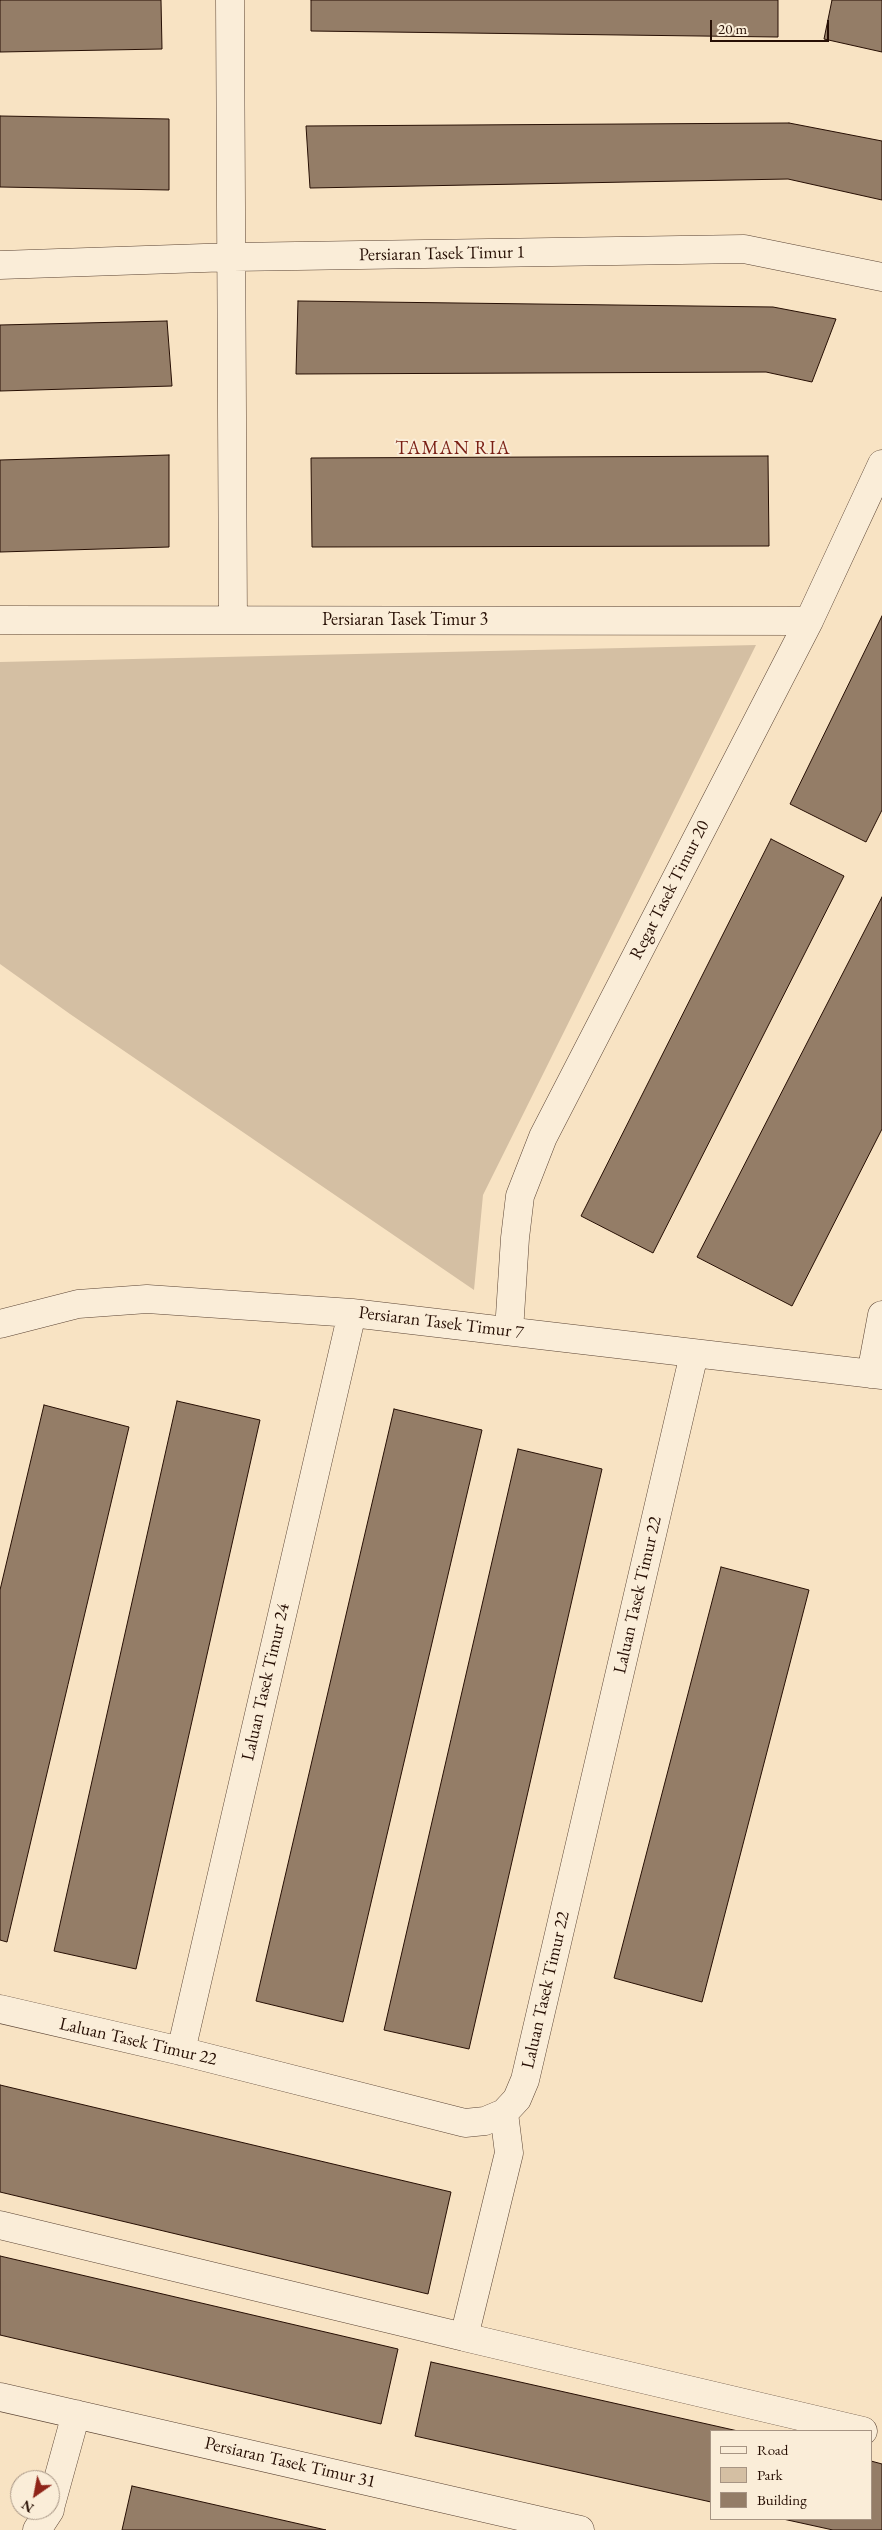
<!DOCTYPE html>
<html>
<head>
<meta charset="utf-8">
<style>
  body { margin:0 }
  #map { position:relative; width:882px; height:2530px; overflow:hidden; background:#f8e3c3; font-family:"EB Garamond",serif }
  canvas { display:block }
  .legend { position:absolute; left:710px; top:2430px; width:162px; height:90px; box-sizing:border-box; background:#faedd8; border:1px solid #a69483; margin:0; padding:6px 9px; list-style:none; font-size:15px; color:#270f04 }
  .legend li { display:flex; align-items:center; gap:10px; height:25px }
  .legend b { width:25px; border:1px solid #a69483 }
  .north { position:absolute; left:10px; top:2470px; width:50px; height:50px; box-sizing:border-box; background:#faedd8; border:1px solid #a69483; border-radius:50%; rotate:213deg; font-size:14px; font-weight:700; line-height:20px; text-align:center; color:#270f04 }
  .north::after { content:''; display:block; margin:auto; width:18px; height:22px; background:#8f2418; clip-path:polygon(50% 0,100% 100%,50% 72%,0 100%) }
  .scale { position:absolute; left:710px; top:20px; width:119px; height:22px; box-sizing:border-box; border:2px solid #270f04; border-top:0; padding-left:6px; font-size:15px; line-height:18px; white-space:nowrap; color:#270f04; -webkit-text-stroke:4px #faedd8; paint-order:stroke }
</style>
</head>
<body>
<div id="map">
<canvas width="882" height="2530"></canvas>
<ul class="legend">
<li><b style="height:6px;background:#faedd8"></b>Road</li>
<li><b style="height:14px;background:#d4bfa3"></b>Park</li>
<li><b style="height:14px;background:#947d67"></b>Building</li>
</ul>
<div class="north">N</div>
<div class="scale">20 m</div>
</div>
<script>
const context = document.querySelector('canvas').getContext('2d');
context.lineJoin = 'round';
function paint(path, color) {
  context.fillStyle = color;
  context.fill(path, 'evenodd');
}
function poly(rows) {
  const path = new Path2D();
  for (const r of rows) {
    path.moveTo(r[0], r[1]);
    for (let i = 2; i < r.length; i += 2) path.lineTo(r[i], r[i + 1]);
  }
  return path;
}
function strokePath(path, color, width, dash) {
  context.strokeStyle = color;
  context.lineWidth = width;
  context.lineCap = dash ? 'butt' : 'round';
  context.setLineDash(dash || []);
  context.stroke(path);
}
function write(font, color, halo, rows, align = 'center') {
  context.font = font + ' "EB Garamond",serif';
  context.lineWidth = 4;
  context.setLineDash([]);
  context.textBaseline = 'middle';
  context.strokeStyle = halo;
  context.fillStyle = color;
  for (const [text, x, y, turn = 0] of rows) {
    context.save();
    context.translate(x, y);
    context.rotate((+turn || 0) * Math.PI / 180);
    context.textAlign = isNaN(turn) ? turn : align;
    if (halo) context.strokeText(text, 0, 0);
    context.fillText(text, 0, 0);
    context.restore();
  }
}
paint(poly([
  [756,645,483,1195,474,1290,70,1014,0,964,0,662]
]), '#d4bfa3');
const building = poly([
  [0,0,161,0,162,49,0,52,0,0],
  [311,0,778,0,778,37,311,31,311,0],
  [832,0,882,0,882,52,824,39,832,0],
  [0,116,169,119,169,190,0,187,0,116],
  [789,123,882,141,882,200,788,179,310,188,306,126,789,123],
  [298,301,773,307,836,319,812,382,766,372,296,374,298,301],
  [167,321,172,386,0,391,0,325,167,321],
  [169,455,169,547,0,552,0,460,169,455],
  [768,456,769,546,312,547,311,458,768,456],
  [882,616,882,810,866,842,790,804,882,616],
  [771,839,844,876,653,1253,581,1216,771,839],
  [882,897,882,1129,792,1306,697,1257,882,897],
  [177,1401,260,1420,136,1969,54,1951,177,1401],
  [44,1405,129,1427,7,1942,0,1940,0,1590,44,1405],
  [394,1409,482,1430,343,2022,256,2001,394,1409],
  [518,1449,602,1469,469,2049,384,2030,518,1449],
  [721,1567,809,1590,702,2002,614,1978,721,1567],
  [0,2085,451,2192,428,2294,0,2192,0,2085],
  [0,2256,398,2349,381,2424,0,2335,0,2256],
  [431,2362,738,2431,711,2431,711,2502,415,2436,431,2362],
  [871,2461,882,2464,882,2530,833,2530,783,2519,871,2519,871,2461],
  [132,2486,326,2530,122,2530,132,2486]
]);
paint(building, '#947d67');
strokePath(building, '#270f04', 1);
const street = poly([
  [230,0,233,620],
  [0,265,233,257,744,249,882,277],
  [0,620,809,621],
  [0,1324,78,1304,147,1299,352,1313,882,1375],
  [509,1331,515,1238,520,1196,543,1137,809,621,882,464],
  [871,1374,882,1315],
  [0,2009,181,2051,465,2123,485,2121,504,2113,517,2099,525,2080,694,1354],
  [181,2051,352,1313],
  [504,2113,509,2153,464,2337,863,2431],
  [0,2225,464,2337],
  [0,2397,580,2530],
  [50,2508,76,2414],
  [37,2530,50,2510]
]);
strokePath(street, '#5b4434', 29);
strokePath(street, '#faedd8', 28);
write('18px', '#270f04', '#faedd8', [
  ["Persiaran Tasek Timur 1",442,254,-1],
  ["Persiaran Tasek Timur 3",405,620],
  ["Regat Tasek Timur 20",670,890,-63],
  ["Persiaran Tasek Timur 7",441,1323,7],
  ["Laluan Tasek Timur 22",638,1595,-77],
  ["Laluan Tasek Timur 24",266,1682,-77],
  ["Laluan Tasek Timur 22",546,1990,-77],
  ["Laluan Tasek Timur 22",138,2042,13],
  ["Persiaran Tasek Timur 31",290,2463,13]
]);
context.letterSpacing = '1px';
write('19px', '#7a1f14', '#faedd8', [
  ["TAMAN RIA",453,449]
]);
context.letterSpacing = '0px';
</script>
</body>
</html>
